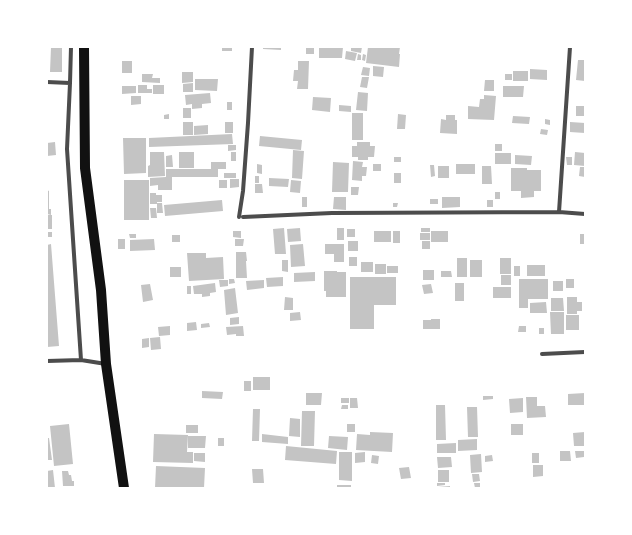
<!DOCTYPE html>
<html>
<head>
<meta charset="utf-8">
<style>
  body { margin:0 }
  #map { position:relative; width:632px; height:535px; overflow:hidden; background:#fff; font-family:Inter,sans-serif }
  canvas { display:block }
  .frame { position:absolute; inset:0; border:48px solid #fff; pointer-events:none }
</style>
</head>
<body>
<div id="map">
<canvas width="632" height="535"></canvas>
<div class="frame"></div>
</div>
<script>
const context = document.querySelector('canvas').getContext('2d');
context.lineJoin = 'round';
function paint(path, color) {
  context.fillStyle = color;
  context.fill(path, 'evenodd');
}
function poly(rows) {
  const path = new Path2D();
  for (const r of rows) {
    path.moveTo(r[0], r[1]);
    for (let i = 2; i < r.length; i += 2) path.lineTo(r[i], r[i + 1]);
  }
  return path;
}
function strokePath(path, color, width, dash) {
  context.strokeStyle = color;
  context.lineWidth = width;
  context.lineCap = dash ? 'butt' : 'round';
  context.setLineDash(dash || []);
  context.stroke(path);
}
paint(poly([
  [51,47,62,47,62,72,50,72],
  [222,47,232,47,232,51,222,51],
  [263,47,281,47,281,50,263,49],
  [306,47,314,47,314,54,306,54],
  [319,47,343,47,342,58,319,58],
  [351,47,362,47,361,53,351,51],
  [368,47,400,47,399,54,400,54,399,67,366,63],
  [346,51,357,53,355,61,345,59],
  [358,54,361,55,361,60,357,60],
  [363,54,366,55,365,61,362,60],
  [578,60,585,60,585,81,576,80],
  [122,61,132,61,132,73,122,73],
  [298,61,309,61,308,89,297,89,298,81,293,81,294,70,298,70],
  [373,66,384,67,383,77,373,76],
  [363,67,370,68,369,76,361,75],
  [530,69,547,70,547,80,530,79],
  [513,71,528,71,528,81,513,81],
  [182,72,193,72,193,82,182,83],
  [142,74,153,74,152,78,160,78,160,83,142,82],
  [505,74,512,74,512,80,505,80],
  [362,77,369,77,367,88,360,87],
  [195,79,218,79,217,91,195,90],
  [485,80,494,80,494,91,484,91],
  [193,83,193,92,183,92,183,84],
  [138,85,147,85,147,89,152,89,152,93,138,93],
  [153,85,164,85,164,94,153,94],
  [122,86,136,86,136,93,122,94],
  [503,86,524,86,523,97,503,97],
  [358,92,368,93,367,111,356,110],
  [210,93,211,103,202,104,202,108,192,109,192,104,186,105,185,95],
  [484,95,496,96,494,120,468,119,468,106,479,107,480,99,484,99],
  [131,96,141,96,141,104,131,105],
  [313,97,331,98,330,112,312,110],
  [227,102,232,102,232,110,227,110],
  [339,105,351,106,351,112,339,111],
  [576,106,585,106,585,116,576,116],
  [183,108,191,108,191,118,183,118],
  [352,113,363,113,363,140,352,140],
  [169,114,169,119,164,119,164,115],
  [398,114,406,115,405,129,397,129],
  [446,115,455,115,455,120,457,120,457,134,440,133,441,119,446,120],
  [513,116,530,117,529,124,512,123],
  [545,119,550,120,550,125,545,124],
  [183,122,193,122,193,135,183,135],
  [225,122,233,122,233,133,225,133],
  [570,122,585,123,585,133,570,132],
  [208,125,208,134,194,135,194,126],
  [541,129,548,130,547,135,540,134],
  [232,134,233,144,149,147,149,138],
  [260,136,302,140,301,150,259,146],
  [123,138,146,138,146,173,124,174],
  [55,142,56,155,47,156,47,143],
  [357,142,370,142,370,146,375,146,374,157,368,157,368,160,358,160,358,157,352,157,352,146,357,146],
  [495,144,502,144,502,151,495,151],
  [228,145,236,145,236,150,228,151],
  [293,150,304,151,302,179,292,178],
  [150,152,164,152,165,176,148,177,148,166,150,165],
  [179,152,194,152,194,168,179,168],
  [231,152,236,152,236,161,231,161],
  [575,152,585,153,585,166,574,165],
  [495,153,511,153,511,164,495,164],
  [172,155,173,167,166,167,166,156],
  [515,155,532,156,531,165,515,164],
  [394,157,401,157,401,162,394,162],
  [566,157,572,157,572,165,567,165],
  [353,161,363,162,362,167,367,167,366,176,362,176,362,181,352,180],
  [211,162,226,162,226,169,218,169,218,177,172,177,172,190,158,190,158,185,150,186,150,178,166,177,166,169,211,169],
  [333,162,349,163,348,192,332,192],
  [257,164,262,165,262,174,257,173],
  [373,164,381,164,381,171,373,171],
  [456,164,475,164,475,174,456,174],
  [430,165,434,165,435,176,431,177],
  [438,166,449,166,449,178,438,178],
  [482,166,491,166,492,184,482,184],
  [580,167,585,167,585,177,579,176],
  [511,168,527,168,527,170,541,170,541,191,534,191,534,197,521,198,521,191,511,191],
  [224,173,236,173,236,178,224,178],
  [394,173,401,173,401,183,394,183],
  [255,176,259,176,259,183,255,183],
  [269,178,289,179,288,187,269,186],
  [230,179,239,179,239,187,230,188],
  [124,180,149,180,149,220,124,220],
  [219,180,227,180,227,188,219,188],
  [291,180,301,181,300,193,290,192],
  [255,184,262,184,263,193,255,193],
  [351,187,359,187,358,195,351,195],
  [47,190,49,191,49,209,51,209,51,215,47,214],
  [495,192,500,192,500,199,495,199],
  [150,193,156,193,156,195,162,195,162,202,157,202,157,204,150,204],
  [302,197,307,197,307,207,302,207],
  [334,197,346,197,346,210,333,209],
  [442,197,460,197,460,207,442,208],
  [430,199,438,199,438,204,430,204],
  [222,200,223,211,165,216,164,205],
  [487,200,493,200,493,207,487,207],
  [157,203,162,203,163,213,157,213],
  [393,203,398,203,397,207,393,207],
  [150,208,156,208,157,218,151,218],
  [47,215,52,215,52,229,47,229],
  [284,228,286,254,275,254,273,229],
  [300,228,301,241,288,242,287,229],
  [337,228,344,228,344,240,337,240],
  [421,228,430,228,430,232,421,232],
  [347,229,355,229,355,237,347,237],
  [233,231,241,231,241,238,233,237],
  [374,231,391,231,391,242,374,242],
  [393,231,400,231,400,243,393,243],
  [431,231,448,231,448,242,431,242],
  [47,232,52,232,52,237,47,237],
  [420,233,430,233,430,240,420,240],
  [129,234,136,234,136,238,130,238],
  [580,234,585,234,585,244,580,244],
  [172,235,180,235,180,242,172,242],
  [118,239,125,239,125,249,118,249],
  [154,239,155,250,130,251,130,240],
  [235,239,244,239,243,246,235,246],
  [348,241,358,241,358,251,348,251],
  [422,241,430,241,430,249,422,249],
  [51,244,59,346,47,347,47,245],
  [303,244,305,266,291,267,290,245],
  [325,244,344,244,344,262,334,262,334,254,325,254],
  [236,252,246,252,247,261,236,261],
  [187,253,206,253,206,258,223,257,224,279,189,281],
  [349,257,357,257,357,266,349,266],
  [457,258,467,258,467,277,457,277],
  [500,258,511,258,511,274,500,274],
  [282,260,288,260,288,272,282,271],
  [470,260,482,260,482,277,470,277],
  [236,261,246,261,247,278,236,278],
  [361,262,373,262,373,272,361,272],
  [375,264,386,264,386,274,375,274],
  [527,265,545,265,545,276,527,276],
  [387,266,398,266,398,273,387,273],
  [514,266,520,266,520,276,514,276],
  [170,267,181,267,181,277,170,277],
  [423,270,434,270,434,280,423,280],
  [324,271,337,271,337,272,346,272,346,297,326,297,326,291,324,291],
  [441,271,451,271,452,277,441,277],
  [315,272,315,281,294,282,294,273],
  [501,275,511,275,511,285,501,285],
  [283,277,283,286,267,287,266,278],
  [350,277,396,277,396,305,374,305,374,329,350,329],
  [229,279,234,279,235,283,229,284],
  [519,279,548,279,548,299,528,299,528,308,519,308],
  [566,279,574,279,574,288,566,288],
  [219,280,228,280,228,286,220,287],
  [264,280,264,288,247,290,246,281],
  [553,281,563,281,563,291,553,291],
  [215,283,216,292,210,293,210,296,202,297,202,294,194,294,193,286],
  [455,283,464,283,464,301,455,301],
  [150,284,153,300,143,302,141,285],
  [431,284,433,293,424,294,422,285],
  [187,286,191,286,191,294,187,294],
  [493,287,511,287,511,298,493,298],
  [235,288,238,313,226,315,224,290],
  [285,297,293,298,293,310,284,310],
  [567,297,577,297,577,302,582,302,582,311,577,311,577,314,567,314],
  [551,298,563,298,564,311,551,311],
  [546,302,547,313,530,313,530,303],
  [300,312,301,320,290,321,290,313],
  [550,312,564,312,564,334,551,334],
  [566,315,579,315,579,330,566,330],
  [239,317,239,324,230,325,230,318],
  [431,319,440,319,440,329,423,329,423,320,431,320],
  [196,322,197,330,187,331,187,323],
  [209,323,210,327,201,328,201,324],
  [170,326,170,335,159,336,158,327],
  [243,326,244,336,236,336,236,334,227,335,226,327],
  [519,326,526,326,526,332,518,332],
  [539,328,544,328,544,334,539,334],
  [160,337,161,349,151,350,150,338],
  [149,338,149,347,142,348,142,339],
  [253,377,270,377,270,390,253,390],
  [244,381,251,381,251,391,244,391],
  [202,391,223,392,222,399,202,398],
  [306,393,322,393,321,405,306,405],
  [585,393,585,405,568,405,568,394],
  [483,396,493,396,493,399,483,400],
  [526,397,537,397,537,406,545,406,546,417,527,418],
  [341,398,349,398,349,403,341,403],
  [350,398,357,398,358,408,350,408],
  [523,398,523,412,510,413,509,399],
  [342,405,348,405,348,409,341,409],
  [436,405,445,405,446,440,436,440],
  [467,407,477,407,478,437,468,437],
  [253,409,260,409,259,441,252,441],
  [302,411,315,411,314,446,301,446],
  [290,418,300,419,300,437,289,436],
  [69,424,73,464,54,466,50,426],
  [347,424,355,424,355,432,347,432],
  [511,424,523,424,523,435,511,435],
  [186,425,198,425,198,433,186,433],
  [370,432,393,433,392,452,356,450,357,434,370,435],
  [585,432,585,446,574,446,573,433],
  [154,434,188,435,187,452,193,452,193,463,153,462],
  [262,434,288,437,288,444,262,442],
  [188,436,206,436,205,448,188,448],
  [329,436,348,437,347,450,328,448],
  [47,438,49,438,52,460,47,460],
  [218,438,224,438,224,446,218,446],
  [477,439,477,450,458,451,458,440],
  [456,443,456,453,437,453,437,444],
  [286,446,337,451,336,464,285,460],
  [560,451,570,451,571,461,560,461],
  [575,451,584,451,584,457,576,458],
  [339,452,352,452,352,481,339,480],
  [365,452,365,462,355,463,355,453],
  [194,453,205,453,205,462,194,461],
  [532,453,539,453,539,463,532,463],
  [481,454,482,472,471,473,470,455],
  [372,455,379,456,378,464,371,463],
  [492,455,493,461,485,462,485,456],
  [437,457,451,457,452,467,438,468],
  [533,465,543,465,543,476,533,477],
  [156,466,205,468,204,488,155,488],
  [409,467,411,478,401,479,399,468],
  [252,469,263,469,264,483,253,483],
  [53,470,55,488,47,488,47,471],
  [438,470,449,470,449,482,438,482],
  [62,471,68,471,69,475,71,475,72,481,74,481,74,486,63,486],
  [472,474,479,474,480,481,473,482],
  [437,483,445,483,445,485,437,486],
  [474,483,480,483,480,488,475,488],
  [337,485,351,485,351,488,337,488],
  [450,486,450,488,438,488,438,487]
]), '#c4c4c4');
strokePath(poly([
  [71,47,70,83,67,149,81,360],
  [47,82,70,83],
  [559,212,570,47],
  [239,217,243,191,248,123,252,47],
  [243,217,332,213,559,212,585,214],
  [542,354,585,352],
  [47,361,81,360,106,364]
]), '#4c4c4c', 4);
strokePath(poly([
  [84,47,85,168,101,290,106,364,124,488]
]), '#111', 10);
</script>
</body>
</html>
